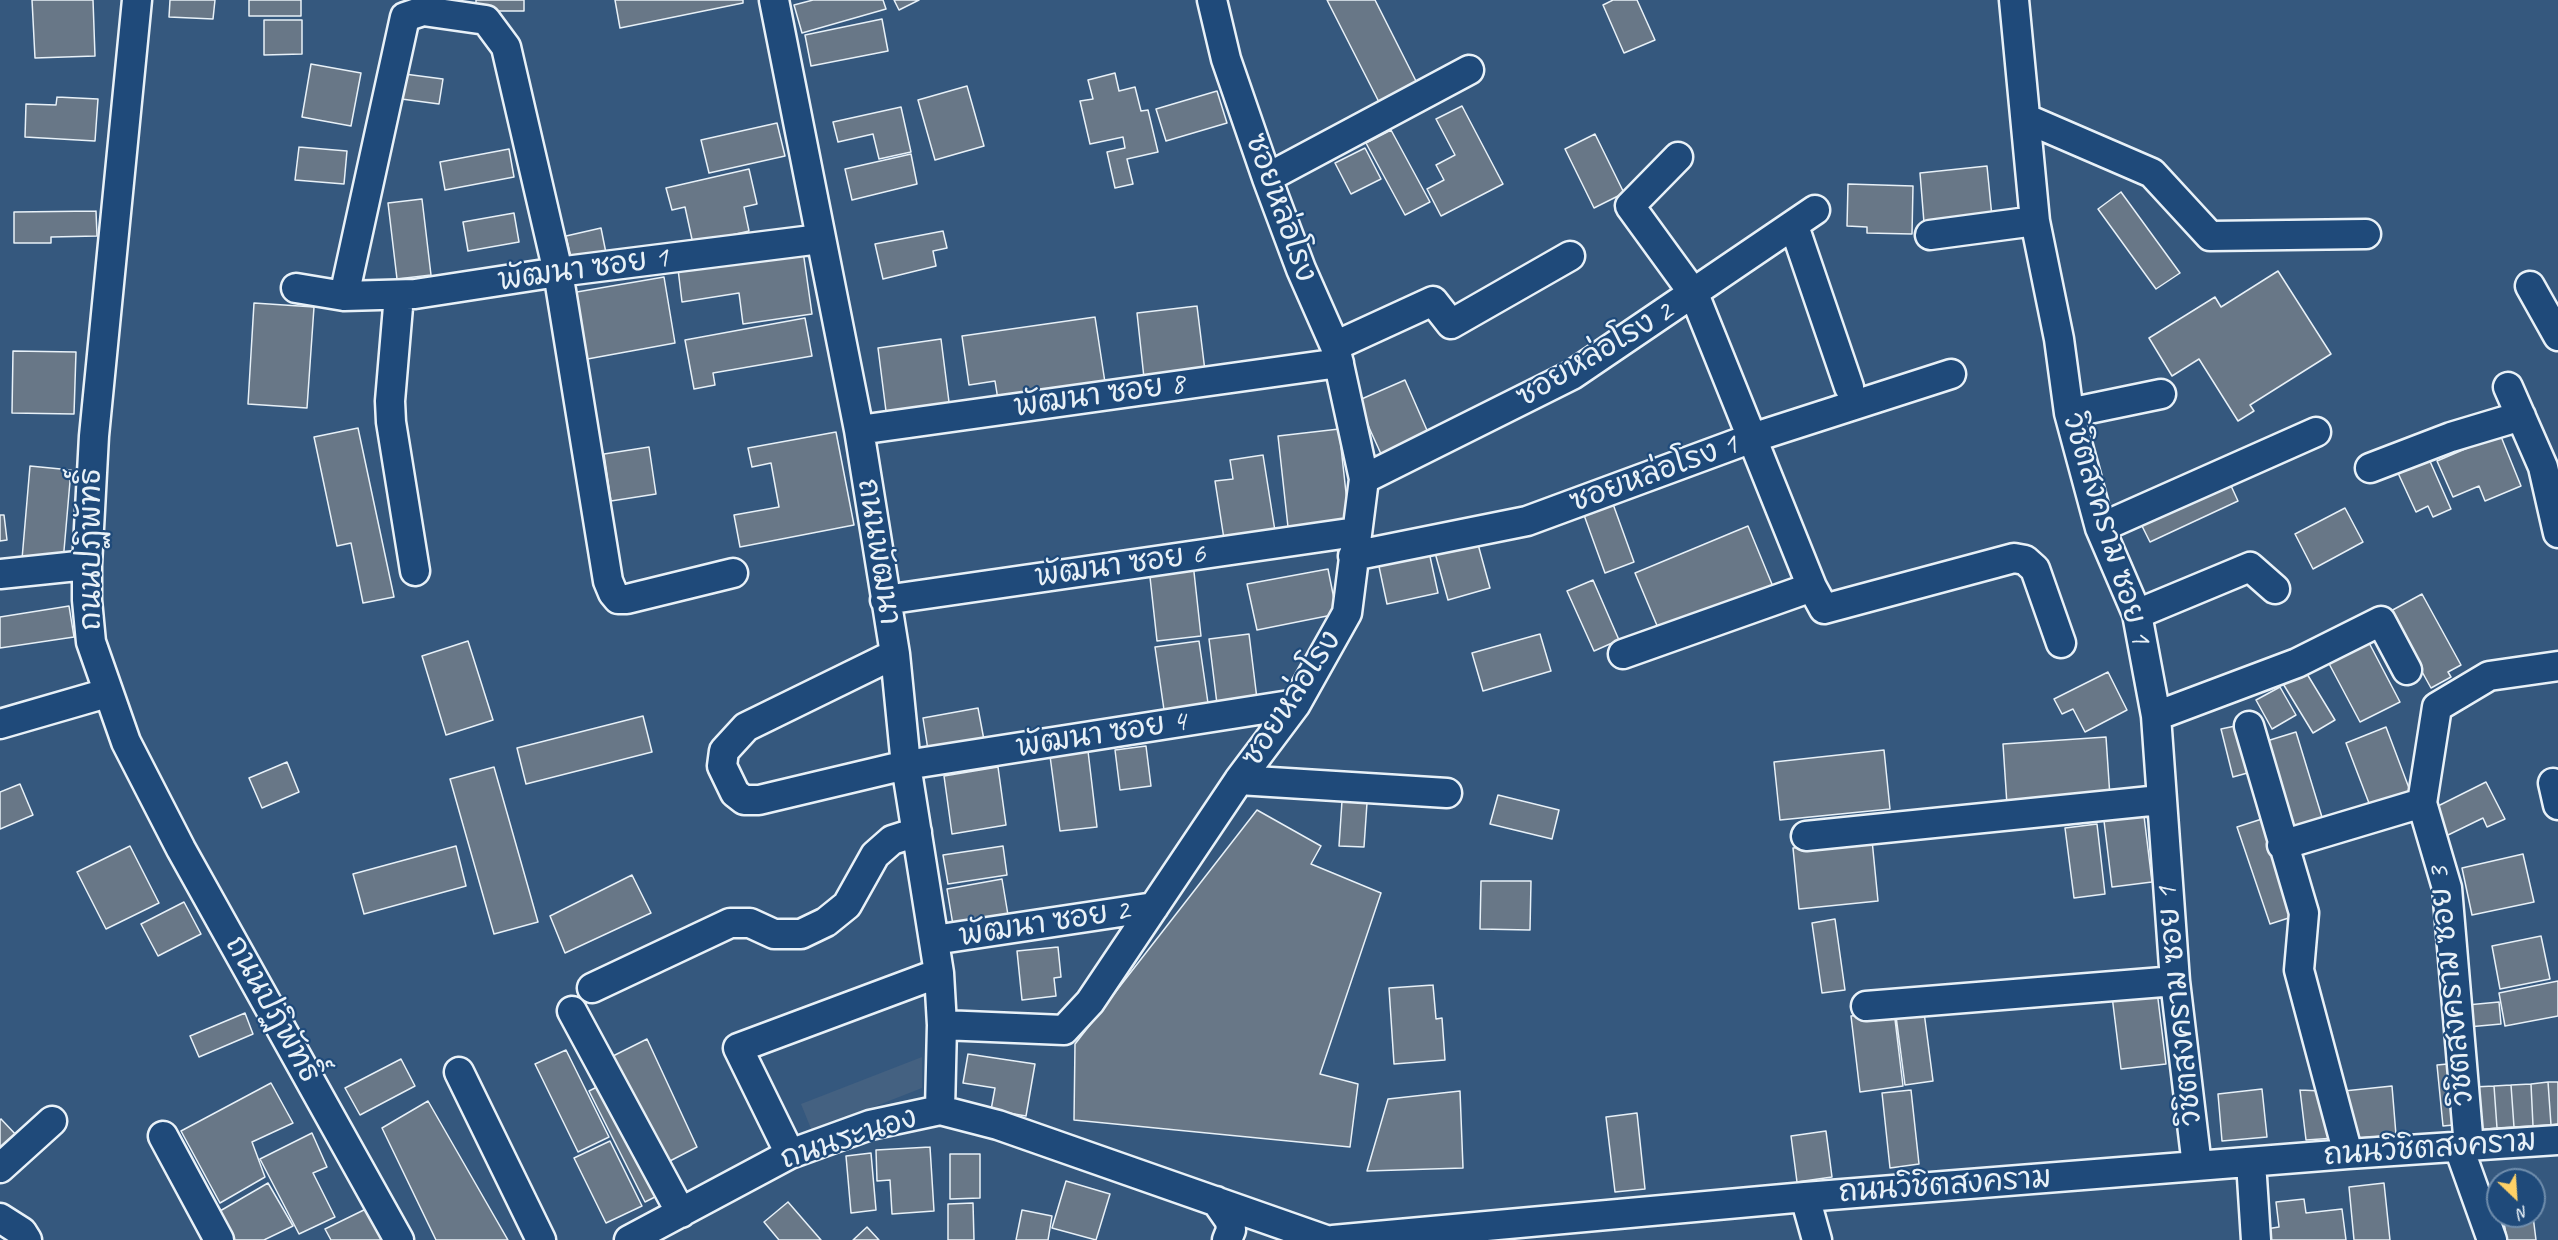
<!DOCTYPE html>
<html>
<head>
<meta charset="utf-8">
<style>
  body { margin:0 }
  #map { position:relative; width:2558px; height:1240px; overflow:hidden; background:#35587e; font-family:Caveat,sans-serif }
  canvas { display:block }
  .north { position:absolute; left:2486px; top:1168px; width:60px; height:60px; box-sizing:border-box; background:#1f4a7a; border:2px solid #6f8dac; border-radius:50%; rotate:155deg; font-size:16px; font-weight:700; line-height:24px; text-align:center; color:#e8f1f8 }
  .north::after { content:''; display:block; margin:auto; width:21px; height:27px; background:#ffd166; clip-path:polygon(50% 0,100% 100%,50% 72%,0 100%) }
</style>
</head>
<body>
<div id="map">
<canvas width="2558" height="1240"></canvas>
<div class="north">N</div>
</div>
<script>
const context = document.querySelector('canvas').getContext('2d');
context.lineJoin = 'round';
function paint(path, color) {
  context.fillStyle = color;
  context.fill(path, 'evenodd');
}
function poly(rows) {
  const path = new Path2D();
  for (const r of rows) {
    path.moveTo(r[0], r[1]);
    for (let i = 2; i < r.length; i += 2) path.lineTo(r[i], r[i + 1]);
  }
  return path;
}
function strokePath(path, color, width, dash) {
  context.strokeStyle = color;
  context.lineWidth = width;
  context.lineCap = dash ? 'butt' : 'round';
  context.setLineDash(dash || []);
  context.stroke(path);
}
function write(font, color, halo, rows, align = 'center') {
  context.font = font + ' Caveat,"Playpen Sans Thai",sans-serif';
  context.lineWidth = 4.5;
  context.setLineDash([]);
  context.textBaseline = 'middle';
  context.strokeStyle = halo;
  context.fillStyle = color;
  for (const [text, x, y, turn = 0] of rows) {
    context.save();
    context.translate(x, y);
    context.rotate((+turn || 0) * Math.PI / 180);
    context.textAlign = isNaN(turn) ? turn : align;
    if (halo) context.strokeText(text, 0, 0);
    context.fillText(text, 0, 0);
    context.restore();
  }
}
paint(poly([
  [922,1057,922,1088,812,1131,801,1104]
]), '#446181');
const building = poly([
  [32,0,93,0,95,56,35,58,32,0],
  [170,0,215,0,213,19,169,17,170,0],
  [249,0,301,0,301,16,249,16,249,0],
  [476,0,524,0,524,11,476,11,476,0],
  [615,0,743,0,743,3,620,28,615,0],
  [813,0,883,0,886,9,802,33,794,5,813,0],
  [894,0,919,0,899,10,894,0],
  [1327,0,1375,0,1419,87,1381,106,1327,0],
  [1613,0,1637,0,1655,40,1624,53,1603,5,1613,0],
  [882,19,888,51,811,66,805,35,882,19],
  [264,20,302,20,302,54,264,55,264,20],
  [311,64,361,73,351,126,302,117,311,64],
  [397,73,443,79,439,104,394,98,397,73],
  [1115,73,1119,91,1135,87,1141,111,1148,110,1158,152,1127,159,1133,184,1115,188,1107,152,1125,148,1123,137,1090,144,1080,101,1093,99,1088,80,1115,73],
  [967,86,984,146,935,160,918,100,967,86],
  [1217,91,1227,123,1166,141,1156,109,1217,91],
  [57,97,98,99,95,141,25,137,26,104,56,105,57,97],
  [1462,106,1503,184,1441,216,1427,189,1444,180,1436,165,1455,155,1436,119,1462,106],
  [901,107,911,152,879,159,873,134,838,142,833,122,901,107],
  [777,123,785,156,709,173,701,140,777,123],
  [1391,130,1430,202,1405,215,1366,143,1391,130],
  [1595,134,1624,193,1594,208,1565,149,1595,134],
  [299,147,347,151,344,184,295,180,299,147],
  [1365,148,1381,179,1351,194,1335,163,1365,148],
  [509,149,514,177,445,190,440,162,509,149],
  [911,154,917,184,852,200,845,169,911,154],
  [1987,166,1992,217,1924,223,1920,173,1987,166],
  [749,169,757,204,744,207,749,231,693,244,685,207,672,210,666,188,749,169],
  [1848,184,1913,186,1912,234,1867,233,1867,227,1847,226,1848,184],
  [2121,192,2180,273,2156,289,2098,209,2121,192],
  [422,199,431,275,397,279,388,203,422,199],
  [96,211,97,236,51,237,51,243,14,243,14,212,96,211],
  [514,213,519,242,468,251,463,222,514,213],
  [601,228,607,258,573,266,566,236,601,228],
  [943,231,947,248,933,251,936,266,883,279,875,244,943,231],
  [803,251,812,314,743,324,739,293,682,302,678,269,803,251],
  [2278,271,2331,354,2250,405,2254,411,2238,421,2199,359,2172,376,2149,338,2215,297,2221,307,2278,271],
  [664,277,675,343,582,360,571,293,664,277],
  [254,303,314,307,307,408,248,404,254,303],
  [1197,306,1205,371,1144,378,1137,313,1197,306],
  [1095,317,1106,389,999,406,995,381,969,385,962,336,1095,317],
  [805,318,812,356,713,373,715,385,694,389,685,340,805,318],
  [941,339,950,410,887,419,878,348,941,339],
  [13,351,76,352,74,414,12,413,13,351],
  [1405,380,1433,444,1386,465,1357,401,1405,380],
  [358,428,394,597,363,603,351,543,337,546,314,437,358,428],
  [1339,429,1349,520,1288,527,1278,436,1339,429],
  [836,432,854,525,740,547,734,515,779,507,771,463,752,467,748,448,836,432],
  [2500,434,2521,486,2485,501,2479,486,2453,497,2437,461,2500,434],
  [649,447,656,494,611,501,604,454,649,447],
  [1263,455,1275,531,1224,539,1215,481,1233,479,1230,460,1263,455],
  [2429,459,2451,509,2433,517,2428,506,2416,512,2398,473,2429,459],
  [30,466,71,470,63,562,22,559,30,466],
  [2227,477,2238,501,2150,542,2138,518,2227,477],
  [1613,504,1634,562,1605,573,1584,515,1613,504],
  [2345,508,2363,542,2313,569,2295,534,2345,508],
  [0,515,4,515,7,540,0,541,0,515],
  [1748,526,1774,589,1661,635,1635,573,1748,526],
  [1476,537,1490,588,1448,600,1434,549,1476,537],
  [1429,552,1438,593,1387,604,1378,562,1429,552],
  [1193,563,1201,636,1157,641,1149,568,1193,563],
  [1328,569,1337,614,1257,630,1247,584,1328,569],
  [1593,580,1619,640,1594,651,1567,591,1593,580],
  [2422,594,2461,665,2448,672,2451,677,2431,688,2389,612,2422,594],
  [69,606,74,637,0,648,0,617,69,606],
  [1249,634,1258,707,1218,712,1209,639,1249,634],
  [1540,634,1551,671,1483,691,1472,653,1540,634],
  [2366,637,2400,702,2360,722,2326,658,2366,637],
  [468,641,493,720,446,735,422,656,468,641],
  [1199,641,1209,710,1165,717,1155,647,1199,641],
  [2304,669,2335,720,2313,733,2282,682,2304,669],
  [2108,672,2127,710,2085,732,2073,709,2062,714,2054,699,2108,672],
  [2280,687,2296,715,2272,729,2256,700,2280,687],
  [978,708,984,740,928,750,923,718,978,708],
  [643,716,652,752,526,784,517,748,643,716],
  [2240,725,2251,772,2233,777,2221,729,2240,725],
  [2386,727,2412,796,2372,811,2346,743,2386,727],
  [2296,732,2325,827,2285,839,2257,744,2296,732],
  [2106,737,2110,797,2007,805,2003,744,2106,737],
  [1146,746,1151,786,1120,790,1115,750,1146,746],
  [1884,750,1890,809,1780,820,1774,762,1884,750],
  [1088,751,1097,827,1060,831,1050,756,1088,751],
  [287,762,299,792,262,808,249,778,287,762],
  [494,767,538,922,494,934,450,779,494,767],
  [998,767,1006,825,952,834,944,776,998,767],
  [2486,782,2505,819,2487,827,2483,818,2446,836,2432,809,2486,782],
  [20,784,33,815,0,829,0,792,20,784],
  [1498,795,1559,810,1552,839,1490,824,1498,795],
  [1342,801,1367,803,1364,847,1339,846,1342,801],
  [1257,810,1321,846,1311,864,1381,893,1320,1074,1358,1084,1350,1147,1074,1120,1075,1044,1257,810],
  [2144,816,2152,882,2112,887,2104,821,2144,816],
  [2268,817,2301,914,2270,924,2237,827,2268,817],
  [2097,824,2105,894,2074,898,2065,828,2097,824],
  [1872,840,1878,901,1799,909,1793,848,1872,840],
  [130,846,159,903,106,929,77,872,130,846],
  [456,846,466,886,364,914,353,874,456,846],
  [1003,846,1007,875,948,884,943,855,1003,846],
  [2523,854,2534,902,2472,915,2462,868,2523,854],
  [632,875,651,913,565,953,550,916,632,875],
  [1002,879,1009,921,954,931,947,889,1002,879],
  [1481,881,1531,881,1530,930,1480,929,1481,881],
  [184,902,201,934,158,956,141,924,184,902],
  [1835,919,1845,990,1822,993,1812,923,1835,919],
  [2541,936,2550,979,2500,989,2492,946,2541,936],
  [1058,947,1061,977,1054,978,1056,996,1022,1000,1017,951,1058,947],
  [2558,981,2558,1016,2505,1026,2499,993,2558,981],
  [1433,985,1436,1019,1442,1018,1445,1060,1394,1064,1389,988,1433,985],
  [2157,991,2166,1064,2121,1069,2112,996,2157,991],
  [2499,1002,2501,1024,2468,1027,2467,1005,2499,1002],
  [1894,1011,1903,1086,1860,1092,1851,1016,1894,1011],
  [1924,1012,1933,1081,1905,1085,1896,1016,1924,1012],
  [245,1013,253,1034,199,1057,190,1036,245,1013],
  [647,1039,697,1147,668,1162,613,1056,647,1039],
  [566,1050,609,1137,578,1152,535,1064,566,1050],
  [968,1054,1035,1064,1026,1116,991,1110,995,1088,963,1083,968,1054],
  [401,1059,415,1086,360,1115,345,1088,401,1059],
  [2458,1063,2464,1124,2443,1126,2437,1065,2458,1063],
  [607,1082,663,1193,645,1202,589,1091,607,1082],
  [2548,1082,2551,1125,2533,1126,2531,1084,2548,1082],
  [2548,1082,2558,1082,2558,1124,2551,1125,2548,1082],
  [271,1083,293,1123,252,1142,265,1177,220,1203,181,1131,271,1083],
  [2531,1084,2533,1126,2514,1127,2511,1085,2531,1084],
  [2511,1085,2514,1127,2497,1128,2494,1086,2511,1085],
  [2392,1086,2396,1135,2348,1139,2344,1091,2392,1086],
  [2494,1086,2497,1128,2477,1130,2473,1087,2494,1086],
  [2262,1089,2267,1137,2222,1141,2218,1094,2262,1089],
  [1911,1090,1919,1164,1890,1168,1882,1093,1911,1090],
  [2300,1090,2322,1091,2335,1138,2306,1140,2300,1090],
  [1460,1091,1463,1168,1367,1171,1388,1099,1460,1091],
  [428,1101,508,1240,436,1240,382,1128,428,1101],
  [1637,1113,1645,1189,1615,1192,1606,1117,1637,1113],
  [1,1119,19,1138,0,1157,0,1120,1,1119],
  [1826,1131,1832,1177,1797,1182,1791,1136,1826,1131],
  [312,1133,327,1167,313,1173,335,1217,299,1234,260,1159,312,1133],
  [610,1141,642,1206,606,1223,574,1158,610,1141],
  [930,1147,934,1211,892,1214,890,1180,877,1181,876,1150,930,1147],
  [871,1153,876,1210,851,1213,846,1156,871,1153],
  [950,1154,980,1154,980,1198,950,1199,950,1154],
  [1066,1181,1110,1194,1096,1240,1052,1228,1066,1181],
  [268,1183,293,1226,264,1240,231,1240,220,1211,268,1183],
  [2384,1183,2390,1240,2354,1240,2349,1187,2384,1183],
  [2304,1199,2306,1213,2342,1209,2346,1240,2267,1240,2266,1229,2279,1227,2276,1202,2304,1199],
  [788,1202,821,1240,779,1240,764,1222,788,1202],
  [973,1203,974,1240,948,1240,948,1204,973,1203],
  [372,1206,389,1240,331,1240,325,1229,372,1206],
  [1022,1210,1052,1216,1048,1240,1016,1240,1022,1210],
  [2503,1216,2533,1216,2536,1240,2507,1240,2503,1216],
  [867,1227,879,1240,853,1240,867,1227]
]);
paint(building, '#687787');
strokePath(building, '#e8f1f8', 1.5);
const minor = poly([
  [137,0,94,436,87,565,87,600,91,642,126,742,181,849,399,1240],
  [774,0,859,430,895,654,906,765,939,973,942,1025,940,1110],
  [2014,0,2035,221,2059,339,2069,413,2100,528,2137,614,2156,716,2175,981,2197,1166],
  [2027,119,2152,173,2210,236,2366,234],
  [1678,157,1630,206,1694,294,1812,587,1824,609,2014,558,2025,560,2035,569,2061,643],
  [1267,178,1469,70],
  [1794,226,1849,387],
  [1930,235,2035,221],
  [2530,286,2558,336],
  [296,288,344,296,415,294,558,272,820,239],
  [399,295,390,401,391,422,415,571],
  [344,296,405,17,423,11,486,20,506,47,558,272,608,581,613,593,618,599,627,599,733,573],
  [1335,346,1433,301,1451,324,1570,256],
  [2508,387,2543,467,2558,533],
  [2069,413,2161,394],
  [859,430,1339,363],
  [2370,468,2451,437,2521,416],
  [1364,479,1572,375,1815,210],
  [2100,528,2316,432],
  [1353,556,1527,521,1752,438,1951,374],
  [0,574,87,565],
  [885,600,1356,532],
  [2137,614,2250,567,2275,589],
  [895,654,746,727,724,751,722,766,735,793,744,800,759,800,906,765,1296,704],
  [1623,654,1812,587],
  [2156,716,2297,663,2381,621,2407,670],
  [0,724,107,693],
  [2249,726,2304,913,2299,970,2348,1154],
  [1239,780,1447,793],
  [2553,783,2558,805],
  [1806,836,2160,800],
  [2282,845,2422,803],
  [934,940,1154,907],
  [592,988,730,923,750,923,774,934,801,934,826,922,847,905,875,855,892,840,917,832],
  [1866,1006,2175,981],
  [572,1011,681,1213],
  [942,1025,1064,1030,1090,1002,1239,780,1296,704,1347,613,1364,479,1335,346,1301,269,1267,178,1226,59,1212,0],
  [459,1072,541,1240],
  [163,1136,219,1240],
  [2469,1147,2447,888,2422,803,2437,707,2489,676,2558,666],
  [2459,1148,2492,1240],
  [790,1154,738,1048,939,973],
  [2251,1162,2256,1240],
  [0,1168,52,1121],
  [1805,1197,1817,1240],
  [1216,1201,1230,1221,1231,1230,1227,1240],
  [0,1218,22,1232,27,1240],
  [629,1240,790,1154,870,1125,940,1110,998,1125,1326,1240],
  [1333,1240,1805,1197,2348,1154,2558,1140]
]);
strokePath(minor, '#e8f1f8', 33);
strokePath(minor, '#1f4a7a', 28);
write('30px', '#e8f1f8', '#1f4a7a', [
  ["ซอยหล่อโรง",1280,208,70],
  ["พัฒนา ซอย 1",583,270,-8],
  ["ซอยหล่อโรง 2",1595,355,-31],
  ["พัฒนา ซอย 8",1099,396,-8],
  ["ซอยหล่อโรง 1",1654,474,-20],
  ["วิชิตสงคราม ซอย 1",2106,529,73],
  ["ถนนปฏิพัทธิ์",92,549,-90],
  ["ถนนพัฒนา",878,552,81],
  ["พัฒนา ซอย 6",1120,566,-8],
  ["ซอยหล่อโรง",1292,699,-57],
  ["พัฒนา ซอย 4",1101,735,-9],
  ["พัฒนา ซอย 2",1044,924,-9],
  ["วิชิตสงคราม ซอย 3",2452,986,-96],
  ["วิชิตสงคราม ซอย 1",2180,1006,-96],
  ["ถนนปฏิพัทธิ์",272,1010,61],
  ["ถนนระนอง",849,1139,-18],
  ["ถนนวิชิตสงคราม",2430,1149,-4],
  ["ถนนวิชิตสงคราม",1945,1186,-4]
]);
</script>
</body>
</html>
